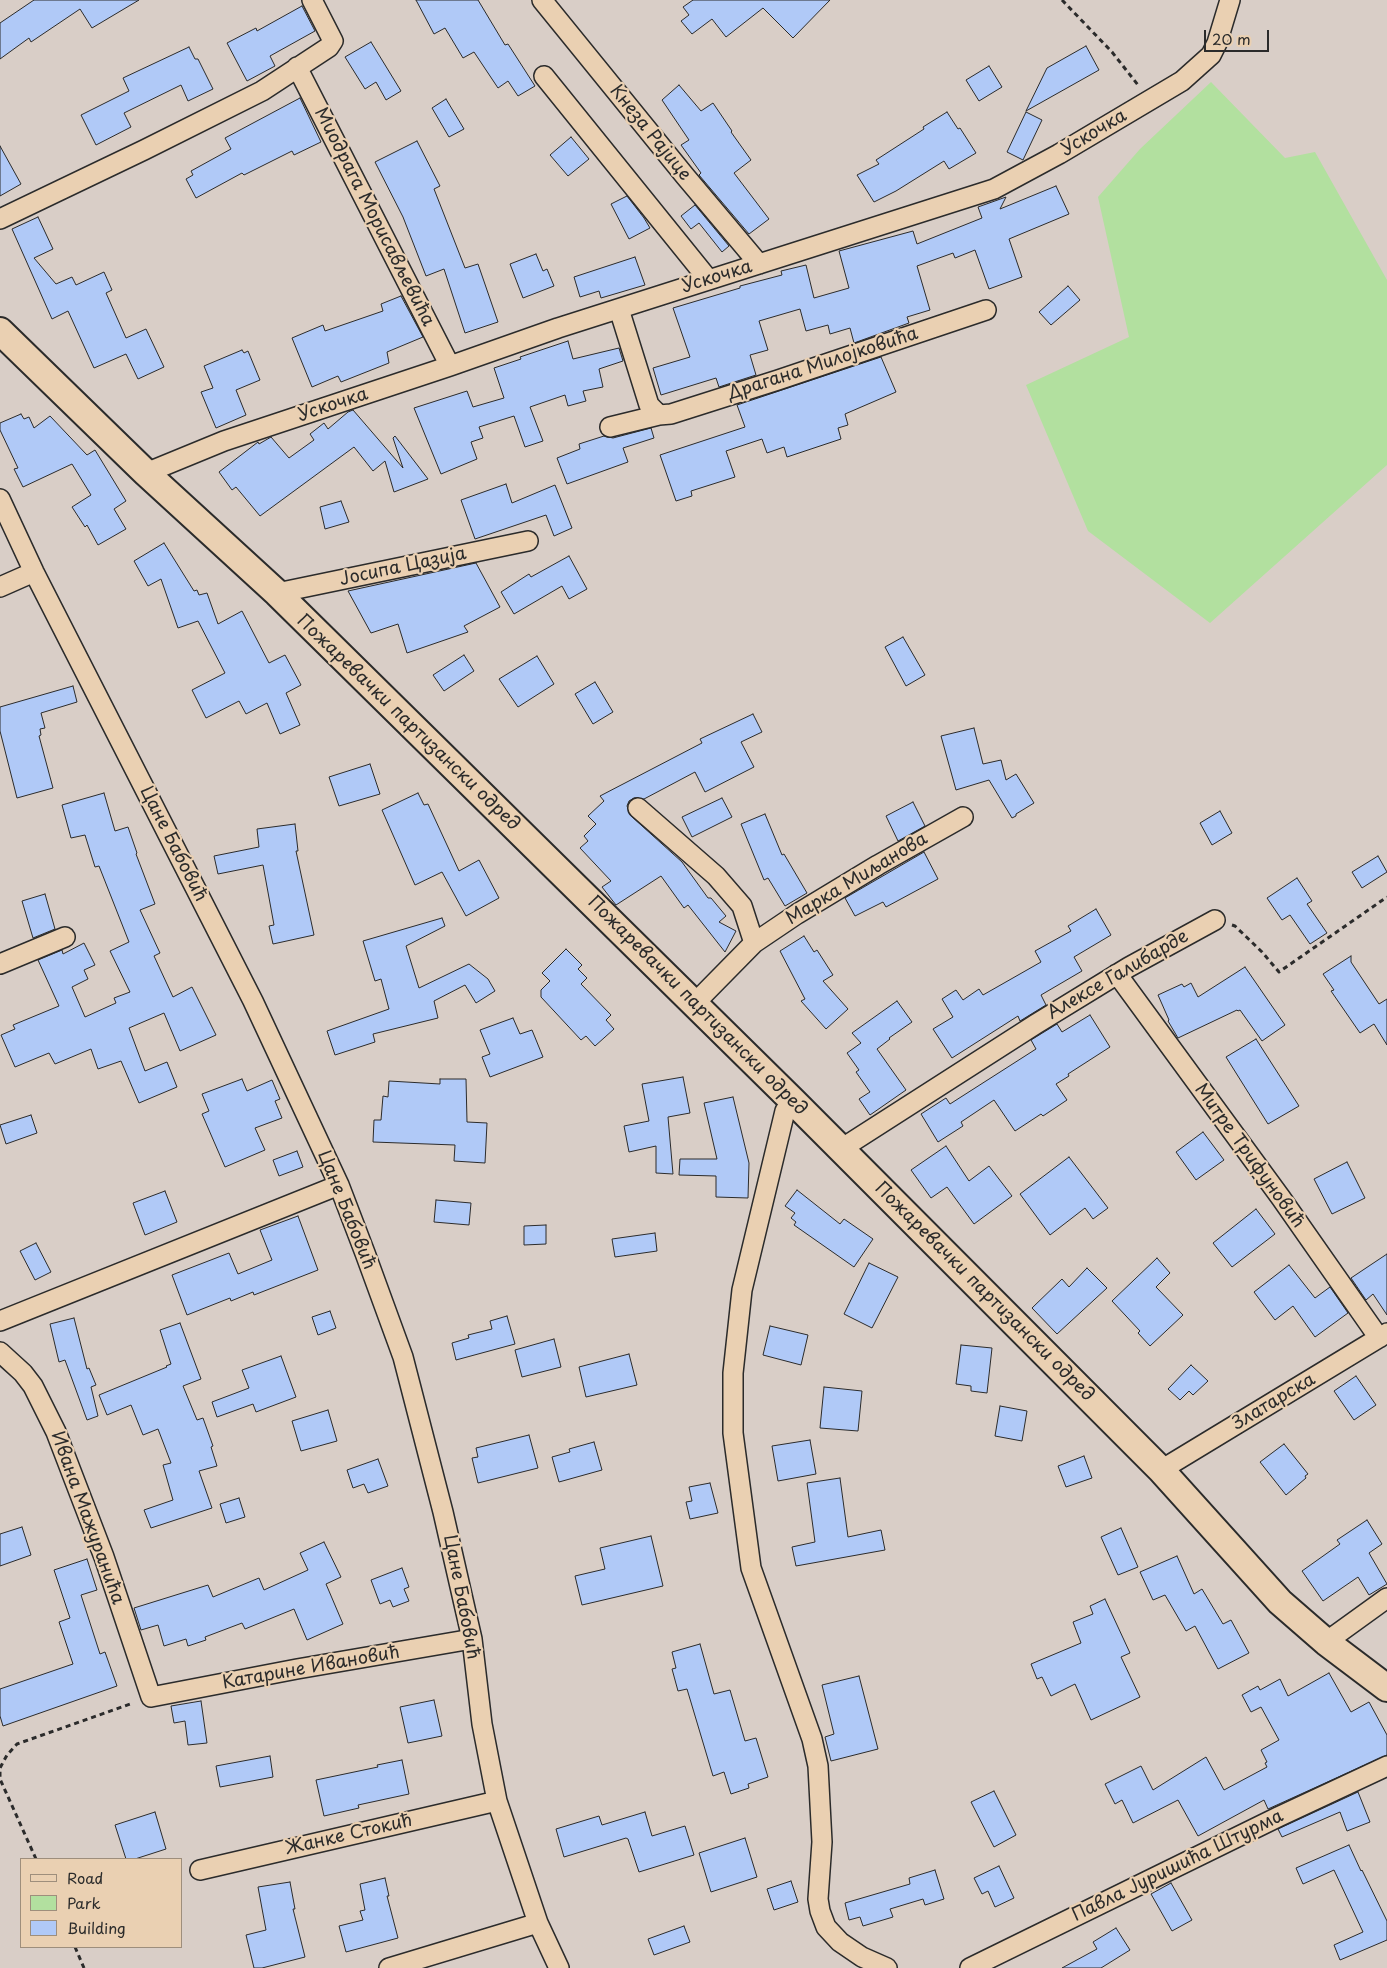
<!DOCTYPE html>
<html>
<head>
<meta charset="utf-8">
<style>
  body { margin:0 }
  #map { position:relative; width:1387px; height:1968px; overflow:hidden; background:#d9cec7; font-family:"Playpen Sans",sans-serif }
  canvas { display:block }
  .legend { position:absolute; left:20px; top:1858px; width:162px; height:90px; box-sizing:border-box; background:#ead0b2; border:1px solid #9e8e7c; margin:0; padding:6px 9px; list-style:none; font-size:15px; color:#2b2b2b }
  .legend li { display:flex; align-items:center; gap:10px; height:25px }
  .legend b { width:25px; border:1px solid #9e8e7c }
  .scale { position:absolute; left:1204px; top:30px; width:65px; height:22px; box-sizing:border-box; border:2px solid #2b2b2b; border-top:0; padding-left:6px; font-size:15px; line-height:18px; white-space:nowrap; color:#2b2b2b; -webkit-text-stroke:4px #ead0b2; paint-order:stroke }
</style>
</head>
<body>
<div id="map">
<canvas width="1387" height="1968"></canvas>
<ul class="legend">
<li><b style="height:6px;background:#ead0b2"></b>Road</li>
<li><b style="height:14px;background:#b2e09f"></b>Park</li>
<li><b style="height:14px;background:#b0c9f7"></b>Building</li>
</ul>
<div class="scale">20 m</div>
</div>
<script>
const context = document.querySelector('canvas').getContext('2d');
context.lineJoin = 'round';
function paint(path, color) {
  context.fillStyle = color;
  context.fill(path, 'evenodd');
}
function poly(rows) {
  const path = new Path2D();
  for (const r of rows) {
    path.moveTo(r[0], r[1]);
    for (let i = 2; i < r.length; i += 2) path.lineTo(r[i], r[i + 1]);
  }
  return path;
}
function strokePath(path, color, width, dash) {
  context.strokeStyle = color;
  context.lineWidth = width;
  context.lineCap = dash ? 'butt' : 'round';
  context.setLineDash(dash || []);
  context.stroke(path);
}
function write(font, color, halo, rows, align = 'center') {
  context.font = font + ' "Playpen Sans",sans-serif';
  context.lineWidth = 4.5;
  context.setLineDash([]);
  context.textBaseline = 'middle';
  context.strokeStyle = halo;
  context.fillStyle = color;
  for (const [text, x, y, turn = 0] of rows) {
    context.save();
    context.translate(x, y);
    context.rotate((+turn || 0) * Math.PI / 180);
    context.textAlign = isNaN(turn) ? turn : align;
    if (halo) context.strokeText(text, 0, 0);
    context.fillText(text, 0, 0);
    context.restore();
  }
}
paint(poly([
  [1211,82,1285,158,1315,152,1387,280,1387,465,1210,623,1088,531,1026,385,1129,337,1098,197,1140,149]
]), '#b2e09f');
const building = poly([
  [34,0,139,0,92,28,80,9,31,42,29,38,0,59,0,23,34,0],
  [416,0,478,0,505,45,508,44,535,86,518,96,508,81,498,88,474,52,463,58,445,28,434,34,416,0],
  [693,0,830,0,793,38,763,8,726,37,712,19,692,34,681,21,689,15,683,7,693,0],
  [302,6,315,31,270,56,275,66,247,81,227,43,256,28,257,31,302,6],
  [371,42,401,91,386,100,376,82,365,89,345,57,371,42],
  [1086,46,1099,70,1026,111,1047,68,1086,46],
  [189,47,195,59,198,59,213,89,188,101,181,85,124,113,131,127,96,145,81,115,129,91,123,78,189,47],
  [989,66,1002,87,979,101,966,80,989,66],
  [679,85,701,111,713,103,732,131,731,132,751,160,734,173,769,219,749,234,699,175,701,173,681,145,689,140,662,100,679,85],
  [300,98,321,142,294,155,292,151,244,175,242,173,196,198,186,179,193,175,191,171,231,149,225,138,300,98],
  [446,99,464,129,449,137,432,108,446,99],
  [947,112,958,129,960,128,976,153,949,169,944,161,896,191,874,202,857,175,879,164,876,160,924,129,923,127,947,112],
  [1026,112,1042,120,1023,160,1007,152,1026,112],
  [571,137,589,159,568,176,550,155,571,137],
  [417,141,440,186,434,189,465,268,478,264,498,322,465,333,444,269,426,276,403,217,375,162,417,141],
  [0,146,21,184,0,196,0,146],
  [1056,186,1069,214,1009,239,1022,277,989,289,975,250,955,258,953,253,917,266,930,310,907,317,909,323,854,343,850,328,830,334,828,325,806,331,800,309,759,321,768,350,750,355,756,375,719,387,716,378,661,395,653,368,690,357,673,308,740,288,740,286,782,275,781,271,806,265,814,298,849,288,839,251,913,231,917,244,982,218,978,207,1006,197,1000,209,1056,186],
  [627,196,644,218,650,228,629,239,611,204,627,196],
  [695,205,729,246,722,252,699,223,691,229,681,216,695,205],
  [38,217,53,249,34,258,56,284,72,277,76,285,104,272,112,290,106,293,126,338,146,329,164,367,138,379,126,354,94,368,68,311,52,319,12,229,38,217],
  [536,254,543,271,547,269,554,286,523,298,510,264,536,254],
  [635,257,645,285,601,298,599,291,580,297,574,277,635,257],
  [1068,286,1080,300,1051,325,1039,312,1068,286],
  [401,296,423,337,387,352,389,363,341,382,338,376,312,387,292,338,323,325,325,331,383,311,381,304,401,296],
  [568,341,573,359,619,348,623,361,599,369,603,387,583,391,586,401,568,406,565,395,530,407,543,441,525,447,514,416,479,427,483,438,471,442,477,459,441,474,414,408,467,391,473,407,504,398,494,368,521,359,520,357,568,341],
  [242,350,244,353,248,351,260,380,236,390,246,415,216,428,201,392,213,388,204,366,242,350],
  [881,357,896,392,845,414,848,425,838,428,841,439,787,457,784,447,767,453,762,439,726,451,735,477,691,491,692,496,676,501,660,455,745,427,737,405,881,357],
  [353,410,403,468,393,438,395,436,428,479,394,492,385,461,373,471,354,447,260,516,236,487,232,490,219,472,258,442,259,444,271,437,289,458,314,440,310,434,324,423,328,429,348,412,353,410],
  [21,414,24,419,29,417,34,428,50,416,87,455,95,450,126,501,114,509,126,529,98,545,87,525,85,527,72,507,91,495,72,464,23,487,14,469,18,468,0,430,0,423,21,414],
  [651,428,654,438,623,448,628,462,567,484,557,458,580,449,579,444,604,436,613,438,651,428],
  [506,484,512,503,555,485,572,528,554,536,546,515,475,539,461,500,506,484],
  [341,501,349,522,325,529,320,507,341,501],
  [164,543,194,591,197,590,199,595,207,593,218,624,242,611,269,663,285,655,301,685,286,693,300,725,280,734,267,703,246,714,239,701,206,718,192,690,225,673,198,621,178,628,161,579,148,586,134,561,164,543],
  [569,556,587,589,569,599,562,586,514,614,501,592,529,574,531,577,569,556],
  [476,563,500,607,464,626,468,632,407,653,398,624,371,633,348,591,476,563],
  [903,637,925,675,906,686,885,647,903,637],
  [464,655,474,671,444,691,433,675,464,655],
  [537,656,554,684,518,707,499,679,537,656],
  [595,682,613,712,593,724,575,694,595,682],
  [73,686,77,702,41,713,45,728,40,729,41,735,39,736,53,788,17,798,0,731,0,707,73,686],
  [753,714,762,732,741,742,754,767,705,792,695,772,644,799,634,798,629,801,627,806,631,816,682,862,708,898,711,898,726,916,719,922,736,931,725,952,688,905,684,908,661,876,616,905,602,887,611,881,580,848,588,841,584,836,596,824,588,816,604,801,600,796,702,743,700,739,753,714],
  [974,728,983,764,1001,760,1006,780,1016,774,1034,803,1016,814,1016,816,1012,818,989,780,956,790,941,736,974,728],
  [370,764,380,794,339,806,329,777,370,764],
  [104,793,115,831,128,827,137,853,136,854,155,904,140,910,160,953,154,956,173,997,192,987,216,1035,180,1051,164,1013,129,1028,145,1071,167,1062,177,1087,139,1103,121,1061,98,1069,91,1049,55,1064,49,1053,15,1067,1,1035,15,1029,13,1025,59,1006,38,960,62,950,63,954,84,943,95,965,84,970,88,979,72,987,85,1017,116,1003,114,998,130,992,110,951,129,942,99,866,95,867,85,835,71,838,62,805,104,793],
  [418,793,424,805,428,804,459,871,479,860,499,898,466,916,442,872,415,885,382,810,418,793],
  [722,798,732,817,692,837,682,817,722,798],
  [913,802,925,826,898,841,886,816,913,802],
  [1220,811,1232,833,1212,845,1200,823,1220,811],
  [765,814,782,855,784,854,807,893,785,906,768,878,764,880,741,824,765,814],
  [295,824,298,851,296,851,314,935,273,944,269,926,274,925,263,865,218,874,214,856,259,847,257,829,295,824],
  [924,852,938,879,886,907,883,902,855,916,845,898,924,852],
  [1378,856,1387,872,1362,888,1352,872,1378,856],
  [1297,878,1312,901,1307,904,1327,933,1310,944,1290,915,1282,920,1267,898,1297,878],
  [45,894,55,929,33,938,22,901,45,894],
  [1096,909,1111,935,1074,957,1082,971,1041,995,1046,1005,1020,1021,1018,1016,952,1058,933,1029,953,1017,942,999,956,990,963,1000,979,989,983,995,1041,962,1035,951,1071,931,1068,926,1096,909],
  [442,918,445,926,406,946,419,988,469,964,488,979,495,991,476,1003,465,985,434,1001,438,1018,373,1034,375,1042,335,1055,327,1031,389,1009,381,979,375,981,363,941,442,918],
  [804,936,814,952,817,950,833,975,823,981,848,1009,826,1029,801,1001,805,999,780,951,804,936],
  [566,949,582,965,578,969,587,978,581,984,611,1015,606,1020,614,1029,595,1046,586,1036,581,1040,541,997,541,990,550,981,542,973,566,949],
  [1351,956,1351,962,1379,1004,1387,999,1387,1045,1374,1024,1360,1033,1331,991,1334,990,1323,974,1351,956],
  [1245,967,1285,1025,1262,1041,1240,1010,1238,1011,1237,1010,1178,1038,1168,1021,1169,1020,1158,995,1182,984,1184,987,1191,983,1198,997,1245,967],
  [897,1001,912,1022,889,1038,890,1039,877,1049,906,1090,870,1115,859,1099,870,1092,856,1072,859,1070,847,1053,861,1043,852,1033,897,1001],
  [1090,1015,1110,1047,1068,1074,1069,1076,1056,1084,1067,1100,1043,1116,1041,1114,1015,1131,994,1100,961,1122,963,1126,938,1142,921,1114,946,1098,950,1104,1036,1049,1031,1040,1057,1024,1062,1032,1090,1015],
  [513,1018,520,1034,532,1030,543,1057,490,1077,482,1057,490,1054,480,1030,513,1018],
  [1256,1039,1299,1106,1268,1124,1226,1057,1256,1039],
  [683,1077,690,1113,668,1117,673,1174,656,1173,656,1146,629,1152,624,1126,649,1121,642,1084,683,1077],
  [242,1079,247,1091,272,1080,280,1099,275,1101,282,1118,255,1128,265,1150,225,1167,202,1114,209,1111,202,1094,242,1079],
  [440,1079,466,1079,467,1122,487,1123,485,1163,454,1161,455,1145,373,1142,374,1120,381,1120,383,1096,388,1097,389,1081,440,1084,440,1079],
  [733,1097,749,1163,748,1198,716,1197,716,1176,679,1175,680,1159,717,1159,704,1103,733,1097],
  [31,1115,37,1133,6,1144,0,1125,31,1115],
  [1203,1132,1224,1160,1196,1180,1176,1152,1203,1132],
  [946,1146,969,1181,989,1166,1012,1196,974,1224,947,1187,931,1198,911,1170,946,1146],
  [297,1151,303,1167,279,1176,273,1160,297,1151],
  [1069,1157,1108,1208,1093,1219,1085,1208,1050,1235,1020,1194,1069,1157],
  [1347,1162,1365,1198,1332,1214,1314,1179,1347,1162],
  [797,1190,840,1224,844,1219,873,1239,854,1267,794,1225,796,1222,791,1218,795,1213,785,1206,797,1190],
  [165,1191,177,1222,145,1235,133,1203,165,1191],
  [436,1200,471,1203,469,1225,434,1222,436,1200],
  [1256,1209,1275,1234,1232,1267,1213,1243,1256,1209],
  [298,1216,318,1270,254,1295,253,1292,231,1301,230,1298,187,1315,172,1275,229,1253,238,1274,272,1260,260,1230,298,1216],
  [546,1225,546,1244,524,1245,524,1226,546,1225],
  [655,1233,657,1251,615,1257,612,1239,655,1233],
  [36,1243,51,1272,35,1280,20,1251,36,1243],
  [1387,1254,1387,1315,1373,1294,1366,1300,1351,1278,1387,1254],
  [1157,1258,1170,1273,1156,1287,1183,1315,1150,1346,1138,1333,1140,1331,1112,1301,1157,1258],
  [869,1263,898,1277,872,1328,844,1314,869,1263],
  [1289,1265,1315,1298,1330,1287,1348,1313,1315,1337,1293,1306,1275,1320,1254,1292,1289,1265],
  [1087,1268,1107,1288,1057,1334,1032,1308,1062,1279,1069,1287,1087,1268],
  [330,1311,336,1328,318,1335,312,1317,330,1311],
  [507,1316,515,1344,456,1360,452,1343,469,1338,468,1335,492,1329,490,1321,507,1316],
  [74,1318,87,1369,89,1368,96,1385,91,1387,98,1416,87,1420,65,1360,59,1362,50,1324,74,1318],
  [180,1323,201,1379,183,1386,197,1420,203,1418,213,1446,211,1447,217,1466,199,1471,212,1508,151,1528,144,1510,173,1500,163,1465,171,1463,158,1429,143,1435,131,1405,107,1415,99,1395,167,1367,166,1366,171,1364,160,1330,180,1323],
  [770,1326,808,1335,801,1365,763,1355,770,1326],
  [554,1339,561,1367,522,1377,515,1350,554,1339],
  [961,1345,992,1348,987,1393,971,1391,971,1386,956,1384,961,1345],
  [629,1354,637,1385,586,1397,579,1367,629,1354],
  [281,1356,296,1397,256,1412,253,1404,217,1417,212,1402,249,1388,242,1370,281,1356],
  [1191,1365,1208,1381,1193,1395,1189,1391,1180,1400,1168,1389,1191,1365],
  [1356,1376,1376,1405,1354,1420,1334,1391,1356,1376],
  [824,1387,862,1391,858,1431,820,1428,824,1387],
  [1000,1406,1027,1411,1022,1441,995,1436,1000,1406],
  [328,1410,337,1441,301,1451,292,1421,328,1410],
  [529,1435,538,1468,478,1483,472,1458,478,1457,476,1448,529,1435],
  [810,1440,816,1474,778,1481,772,1446,810,1440],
  [594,1442,602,1470,559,1482,552,1457,570,1452,569,1449,594,1442],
  [1284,1444,1308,1474,1305,1476,1306,1478,1286,1495,1260,1462,1284,1444],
  [1084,1456,1092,1478,1066,1487,1058,1466,1084,1456],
  [378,1459,388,1486,368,1493,364,1484,353,1488,347,1470,378,1459],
  [840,1478,848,1537,881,1530,885,1550,796,1566,792,1547,815,1542,807,1483,840,1478],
  [710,1483,718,1513,690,1519,686,1502,692,1501,689,1487,710,1483],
  [239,1498,245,1517,226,1523,220,1504,239,1498],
  [1367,1520,1382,1544,1369,1553,1387,1584,1369,1595,1358,1577,1323,1601,1302,1571,1340,1544,1337,1540,1367,1520],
  [22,1527,31,1555,0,1566,0,1534,22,1527],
  [1121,1528,1138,1567,1118,1575,1101,1537,1121,1528],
  [651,1536,663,1586,582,1605,575,1576,605,1569,600,1548,651,1536],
  [324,1542,341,1577,326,1584,343,1624,307,1640,294,1609,245,1629,242,1623,205,1637,206,1640,188,1646,186,1639,164,1646,158,1625,141,1630,134,1608,208,1585,213,1597,259,1578,264,1590,308,1570,300,1553,324,1542],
  [1177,1556,1194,1594,1202,1589,1223,1624,1231,1620,1249,1653,1218,1669,1195,1626,1186,1631,1165,1595,1153,1600,1140,1572,1177,1556],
  [87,1559,97,1590,81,1595,100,1654,105,1652,117,1686,3,1726,0,1716,0,1689,73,1664,59,1622,70,1618,54,1570,87,1559],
  [402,1568,409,1587,404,1589,409,1601,393,1607,390,1600,380,1604,371,1580,402,1568],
  [1105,1599,1130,1653,1121,1657,1140,1697,1091,1720,1075,1684,1051,1696,1042,1677,1037,1679,1031,1664,1081,1643,1073,1622,1093,1614,1090,1606,1105,1599],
  [700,1644,714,1694,730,1690,745,1741,756,1738,768,1777,748,1784,749,1788,731,1794,724,1772,713,1776,687,1689,678,1691,672,1669,676,1668,672,1652,700,1644],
  [1329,1673,1351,1712,1369,1702,1387,1735,1387,1755,1268,1809,1264,1800,1198,1836,1178,1800,1133,1823,1122,1800,1115,1804,1105,1784,1141,1766,1153,1790,1206,1757,1224,1790,1267,1767,1265,1763,1267,1762,1261,1750,1279,1740,1261,1707,1251,1712,1242,1695,1258,1686,1260,1690,1280,1679,1288,1696,1329,1673],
  [859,1676,878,1749,831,1761,825,1737,834,1734,822,1685,859,1676],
  [434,1700,442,1736,408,1743,400,1707,434,1700],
  [201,1701,207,1743,188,1745,185,1721,174,1723,171,1706,201,1701],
  [270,1756,273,1777,220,1787,216,1766,270,1756],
  [402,1760,409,1794,358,1805,359,1808,324,1816,316,1780,378,1767,377,1765,402,1760],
  [994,1791,1016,1835,994,1847,971,1802,994,1791],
  [1358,1792,1370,1822,1347,1831,1340,1812,1282,1837,1278,1829,1358,1792],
  [155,1812,166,1849,135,1859,126,1859,115,1825,155,1812],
  [645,1812,652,1836,685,1826,694,1855,639,1872,628,1839,626,1838,564,1857,556,1829,599,1816,602,1825,645,1812],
  [745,1838,757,1877,711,1892,699,1853,745,1838],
  [1349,1845,1361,1871,1362,1870,1387,1921,1387,1940,1340,1960,1334,1945,1363,1932,1334,1870,1303,1884,1296,1868,1349,1845],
  [999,1866,1014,1898,995,1907,988,1891,982,1894,974,1878,999,1866],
  [935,1870,944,1899,925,1905,923,1899,890,1909,893,1917,863,1926,860,1917,849,1920,845,1903,910,1884,909,1878,935,1870],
  [385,1878,389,1896,387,1896,398,1938,346,1952,339,1926,363,1920,360,1911,365,1910,360,1884,385,1878],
  [791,1881,798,1902,774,1910,767,1889,791,1881],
  [290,1882,295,1909,293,1909,305,1957,262,1968,254,1968,246,1935,266,1930,258,1887,290,1882],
  [1171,1883,1192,1920,1172,1931,1151,1894,1171,1883],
  [684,1926,690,1942,654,1955,648,1939,684,1926],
  [1116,1928,1130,1950,1101,1968,1062,1968,1097,1949,1093,1942,1116,1928]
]);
paint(building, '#b0c9f7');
strokePath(building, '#2b2b2b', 1);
const street = poly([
  [542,0,685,176,759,264],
  [297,67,450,366],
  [544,76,708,279],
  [0,219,144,150,262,91,329,47,333,41,312,0],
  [619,309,649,405,659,415,671,414,778,380,986,310],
  [610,427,659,415],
  [146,473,224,441,450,366,558,328,994,189,1059,154,1182,81,1211,55,1217,43,1230,0],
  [0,499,34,572,253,1001,339,1185,365,1253,403,1357,443,1512,472,1639,482,1724,497,1801,538,1923,559,1968],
  [0,587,34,572],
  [277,593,528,541],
  [638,808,716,876,742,906,754,943],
  [0,964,65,937],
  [1117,974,1281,1198,1379,1338],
  [694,1004,754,943,797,914,878,865,963,817],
  [794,1102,785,1111,742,1290,733,1373,733,1433,751,1568,812,1739,818,1766,822,1842,818,1899,820,1911,826,1927,840,1942,862,1957,887,1968],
  [841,1149,1036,1024,1129,967,1215,920],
  [0,1321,339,1185],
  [0,1352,23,1373,33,1386,56,1432,104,1557,151,1697,297,1669,472,1639],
  [1161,1470,1387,1333],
  [1326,1642,1387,1598],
  [200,1870,497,1801],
  [389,1968,538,1923],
  [970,1968,1278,1817,1387,1766]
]);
const secondary = poly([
  [0,331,146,473,277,593,794,1102,1161,1470,1280,1602,1326,1642,1387,1688]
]);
strokePath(street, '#2b2b2b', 22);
strokePath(secondary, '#2b2b2b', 30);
strokePath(poly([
  [1062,0,1112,52,1138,85],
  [1232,925,1235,926,1262,952,1279,972,1387,897],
  [36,1859,0,1779,0,1768,7,1755,17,1744,133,1703],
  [75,1947,84,1968]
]), '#2b2b2b', 3, [5, 4]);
strokePath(street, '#ead0b2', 19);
strokePath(secondary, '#ead0b2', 26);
write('18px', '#2b2b2b', '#ead0b2', [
  ["Кнеза Рајице",650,133,51],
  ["Ускочка",1094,133,-31],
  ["Миодрага Морисављевића",374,217,63],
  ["Ускочка",717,277,-17],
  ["Драгана Милојковића",823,364,-18],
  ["Ускочка",333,405,-18],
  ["Јосипа Цазија",403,567,-12],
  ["Пожаревачки партизански одред",408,723,44],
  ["Цане Бабовић",173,844,63],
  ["Марка Миљанова",857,879,-31],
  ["Алексе Галибарде",1118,975,-30],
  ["Пожаревачки партизански одред",697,1006,45],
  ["Митре Трифуновић",1249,1156,54],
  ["Цане Бабовић",346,1210,68],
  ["Пожаревачки партизански одред",984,1292,45],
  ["Златарска",1274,1402,-31],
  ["Ивана Мажуранића",87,1518,70],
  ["Цане Бабовић",461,1597,79],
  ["Катарине Ивановић",311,1668,-10],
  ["Жанке Стокић",349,1835,-13],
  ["Павла Јуришића Штурма",1178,1866,-26]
]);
</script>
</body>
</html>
